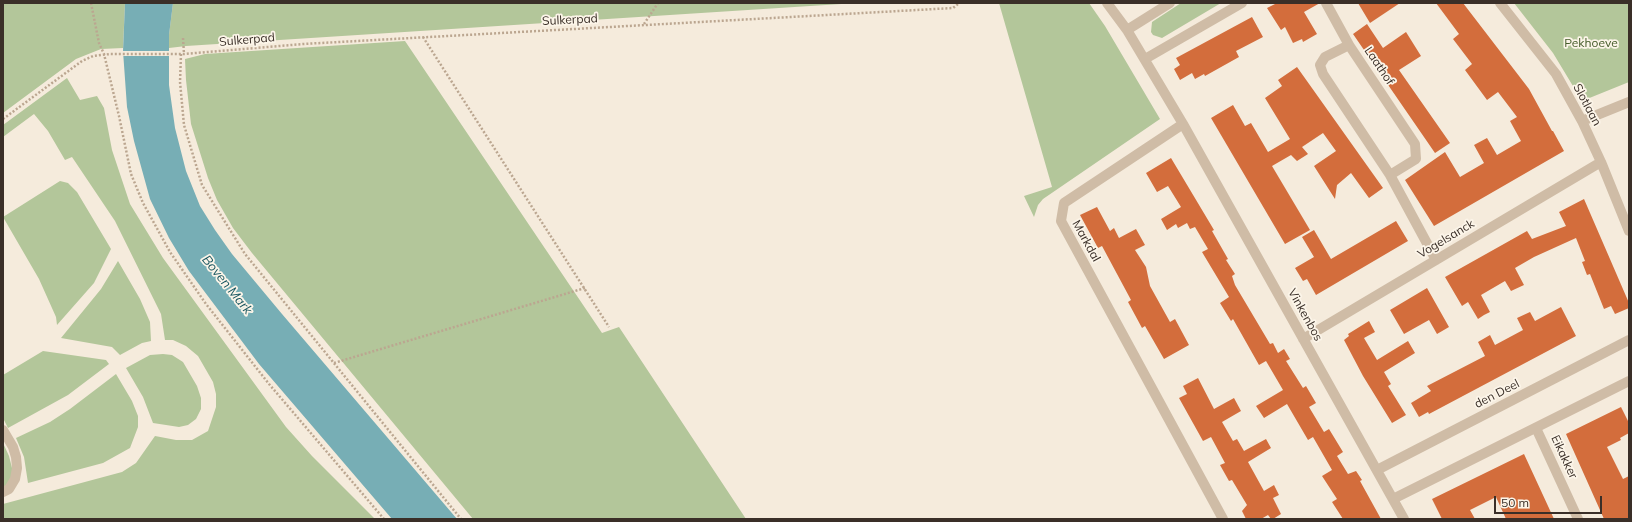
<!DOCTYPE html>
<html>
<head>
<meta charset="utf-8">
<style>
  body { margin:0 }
  #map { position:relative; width:1632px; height:522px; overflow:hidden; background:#f5ebdc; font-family:Mulish,sans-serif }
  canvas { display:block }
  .frame { position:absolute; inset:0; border:4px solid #3a2f28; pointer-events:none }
  .scale { position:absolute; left:1494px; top:496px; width:108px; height:18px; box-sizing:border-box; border:2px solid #3a2f28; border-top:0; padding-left:5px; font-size:12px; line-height:14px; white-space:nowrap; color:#3a2f28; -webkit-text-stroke:3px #fcf5e9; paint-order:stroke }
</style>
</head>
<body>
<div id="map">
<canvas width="1632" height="522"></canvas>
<div class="frame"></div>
<div class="scale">50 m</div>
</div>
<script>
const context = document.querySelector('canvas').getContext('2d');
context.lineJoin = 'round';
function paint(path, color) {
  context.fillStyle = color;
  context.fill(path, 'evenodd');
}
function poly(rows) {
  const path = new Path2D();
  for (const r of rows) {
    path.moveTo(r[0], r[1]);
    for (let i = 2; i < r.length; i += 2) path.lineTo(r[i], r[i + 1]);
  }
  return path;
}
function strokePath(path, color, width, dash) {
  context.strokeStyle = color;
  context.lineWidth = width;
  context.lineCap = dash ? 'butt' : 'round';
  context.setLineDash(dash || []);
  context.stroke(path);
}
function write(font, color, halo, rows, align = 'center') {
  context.font = font + ' Mulish,sans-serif';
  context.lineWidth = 3.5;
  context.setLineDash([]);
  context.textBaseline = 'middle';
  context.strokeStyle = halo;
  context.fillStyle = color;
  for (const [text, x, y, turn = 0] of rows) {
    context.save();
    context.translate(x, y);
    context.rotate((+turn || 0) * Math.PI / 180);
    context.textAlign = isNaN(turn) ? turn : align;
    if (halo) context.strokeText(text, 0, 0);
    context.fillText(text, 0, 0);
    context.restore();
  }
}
paint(poly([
  [3,3,125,3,123,48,101,49,76,59,3,113],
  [173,3,857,3,186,46,169,48,169,35],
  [999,3,1089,3,1105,26,1160,119,1043,199,1038,205,1034,217,1024,196,1052,187],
  [1181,3,1221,3,1162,38,1153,35,1151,32,1152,22],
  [1514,3,1629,3,1629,82,1582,101,1553,53],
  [405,41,602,333,619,327,746,519,473,519,252,253,233,228,217,200,208,178,191,124,186,80,185,59,205,54],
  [67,78,80,100,97,96,104,108,112,150,130,204,163,258,286,427,312,456,375,519,3,519,3,504,122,472,136,463,155,436,176,440,192,440,208,431,216,407,216,394,213,382,198,356,186,346,173,340,165,340,161,314,115,221,72,157,65,160,48,131,34,114,3,137,3,125],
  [60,181,68,183,77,192,111,249,94,283,57,325,56,317,39,279,3,217],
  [118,261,140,299,150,322,151,341,142,343,120,355,112,347,61,338,101,289],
  [43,351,106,360,109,364,68,395,8,428,3,418,3,375],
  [163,354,172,355,183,362,197,386,201,398,201,409,196,419,188,425,179,427,153,423,143,397,126,368,150,355],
  [116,374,132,401,138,416,138,427,130,448,103,463,28,483,24,457,16,438,50,422,70,409],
  [3,443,9,456,12,468,12,486,3,489]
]), '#b3c69a');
paint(poly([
  [125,3,173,3,169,35,169,85,175,128,186,171,200,206,215,230,232,254,282,314,457,519,392,519,259,364,189,271,169,238,150,199,134,141,127,107,123,51]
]), '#77aeb5');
paint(poly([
  [121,51,171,51,171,56,121,56]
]), '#f5ebdc');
paint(poly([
  [1277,3,1320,3,1304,12,1317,34,1303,42,1302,39,1293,43,1285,27,1281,30,1267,8],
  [1358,3,1400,3,1370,23],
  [1436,3,1463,3,1529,89,1552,131,1553,131,1564,151,1434,226,1405,180,1445,152,1460,177,1484,163,1474,145,1487,138,1497,155,1521,141,1510,121,1517,117,1498,92,1487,100,1465,70,1472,64,1453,39,1459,34],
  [1252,17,1263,37,1236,51,1239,57,1205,76,1204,74,1195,79,1192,73,1180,80,1174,69,1180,65,1176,58],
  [1367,24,1383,48,1406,32,1421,56,1399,70,1450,143,1435,153,1353,34],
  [1297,67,1383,188,1369,198,1351,173,1337,185,1335,199,1314,166,1336,151,1323,133,1302,147,1308,154,1297,161,1291,155,1272,166,1310,230,1285,244,1211,118,1233,105,1245,126,1251,123,1268,152,1290,139,1265,98,1282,86,1278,80],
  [1171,158,1214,230,1212,231,1228,259,1226,260,1235,274,1232,276,1235,285,1270,344,1273,343,1278,353,1284,349,1290,359,1286,361,1303,388,1306,386,1316,403,1309,407,1324,432,1329,429,1343,452,1337,456,1348,474,1356,471,1362,480,1360,481,1381,519,1343,519,1332,502,1337,499,1322,476,1332,470,1313,437,1308,440,1287,404,1264,418,1256,406,1283,390,1266,361,1259,365,1233,319,1231,321,1220,303,1229,297,1202,252,1208,249,1195,227,1190,229,1187,223,1178,228,1176,224,1167,230,1161,219,1181,207,1168,186,1157,192,1146,173],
  [1584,199,1629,303,1629,308,1615,314,1611,306,1604,309,1590,274,1587,275,1582,262,1585,261,1576,238,1534,257,1515,268,1524,285,1511,291,1505,281,1481,295,1490,312,1484,315,1478,319,1468,302,1462,306,1445,277,1527,231,1532,239,1566,226,1559,212],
  [1097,207,1110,231,1114,228,1119,238,1136,229,1145,245,1135,250,1146,267,1150,286,1170,322,1175,319,1189,345,1164,359,1145,326,1142,328,1128,302,1131,300,1102,246,1098,248,1080,215],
  [1396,221,1408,241,1316,295,1307,279,1303,281,1295,268,1314,257,1302,237,1314,230,1331,259],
  [1427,288,1449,327,1437,334,1429,320,1404,334,1390,310],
  [1561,307,1576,336,1429,414,1428,412,1419,417,1411,403,1431,391,1427,386,1485,356,1478,342,1490,335,1495,345,1523,330,1517,318,1530,312,1535,321],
  [1369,321,1375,332,1364,338,1377,360,1408,341,1415,353,1384,372,1391,384,1388,386,1406,415,1392,423,1363,376,1344,340,1349,336,1348,334],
  [1198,378,1214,409,1234,398,1241,411,1222,422,1233,441,1237,439,1244,451,1266,439,1271,448,1248,462,1264,491,1274,485,1279,495,1273,498,1281,514,1273,519,1271,519,1268,515,1261,519,1246,519,1242,511,1247,505,1232,480,1229,481,1220,465,1225,463,1211,437,1203,441,1179,398,1187,394,1183,386],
  [1621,407,1629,423,1629,433,1620,438,1621,440,1607,447,1623,479,1629,476,1629,519,1604,519,1566,434],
  [1524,454,1554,519,1506,519,1496,497,1470,510,1475,519,1442,519,1432,499]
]), '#d36d3c');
strokePath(poly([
  [91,3,99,43,104,54,119,116,131,174,143,203,170,252,206,304,269,384,384,519],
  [644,24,658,3],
  [423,37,609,327],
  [183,38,184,54],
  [181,54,180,82,184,125,202,185,245,254,461,519],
  [3,119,82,61,93,56,110,54,184,54,303,44,953,8,959,3],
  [334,363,585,288]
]), '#bba690', 2.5, [2, 2]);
strokePath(poly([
  [1107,3,1127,30,1183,124,1404,519],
  [1326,3,1349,45],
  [1500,3,1556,74,1582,121,1601,162,1629,231],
  [1127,30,1170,3],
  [1145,59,1242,3],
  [1582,121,1629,102],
  [1183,124,1064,203,1061,221,1223,519],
  [1390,175,1416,159,1415,144,1349,45,1325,57,1320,65,1323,74,1390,175,1436,260],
  [1303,339,1601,162],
  [1536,428,1578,519],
  [3,430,13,447,16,457,17,468,15,479,9,489,3,492],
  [1377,470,1629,340],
  [1393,499,1629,381]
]), '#cfbca6', 10);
write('12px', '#3a2f28', '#fcf5e9', [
  ["Sulkerpad",570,20,-3],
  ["Sulkerpad",247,40,-5],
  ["Laathof",1379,66,56],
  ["Slotlaan",1587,105,62],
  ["Vogelsanck",1446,239,-31],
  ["Markdal",1086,241,61],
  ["Vinkenbos",1305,315,61],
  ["den Deel",1497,394,-27],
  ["Eikakker",1564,457,65]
]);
write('12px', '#445b29', '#fcf5e9', [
  ["Pekhoeve",1591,43]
]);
write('italic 13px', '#185660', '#fcf5e9', [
  ["Boven Mark",227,285,51]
]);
</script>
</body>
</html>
